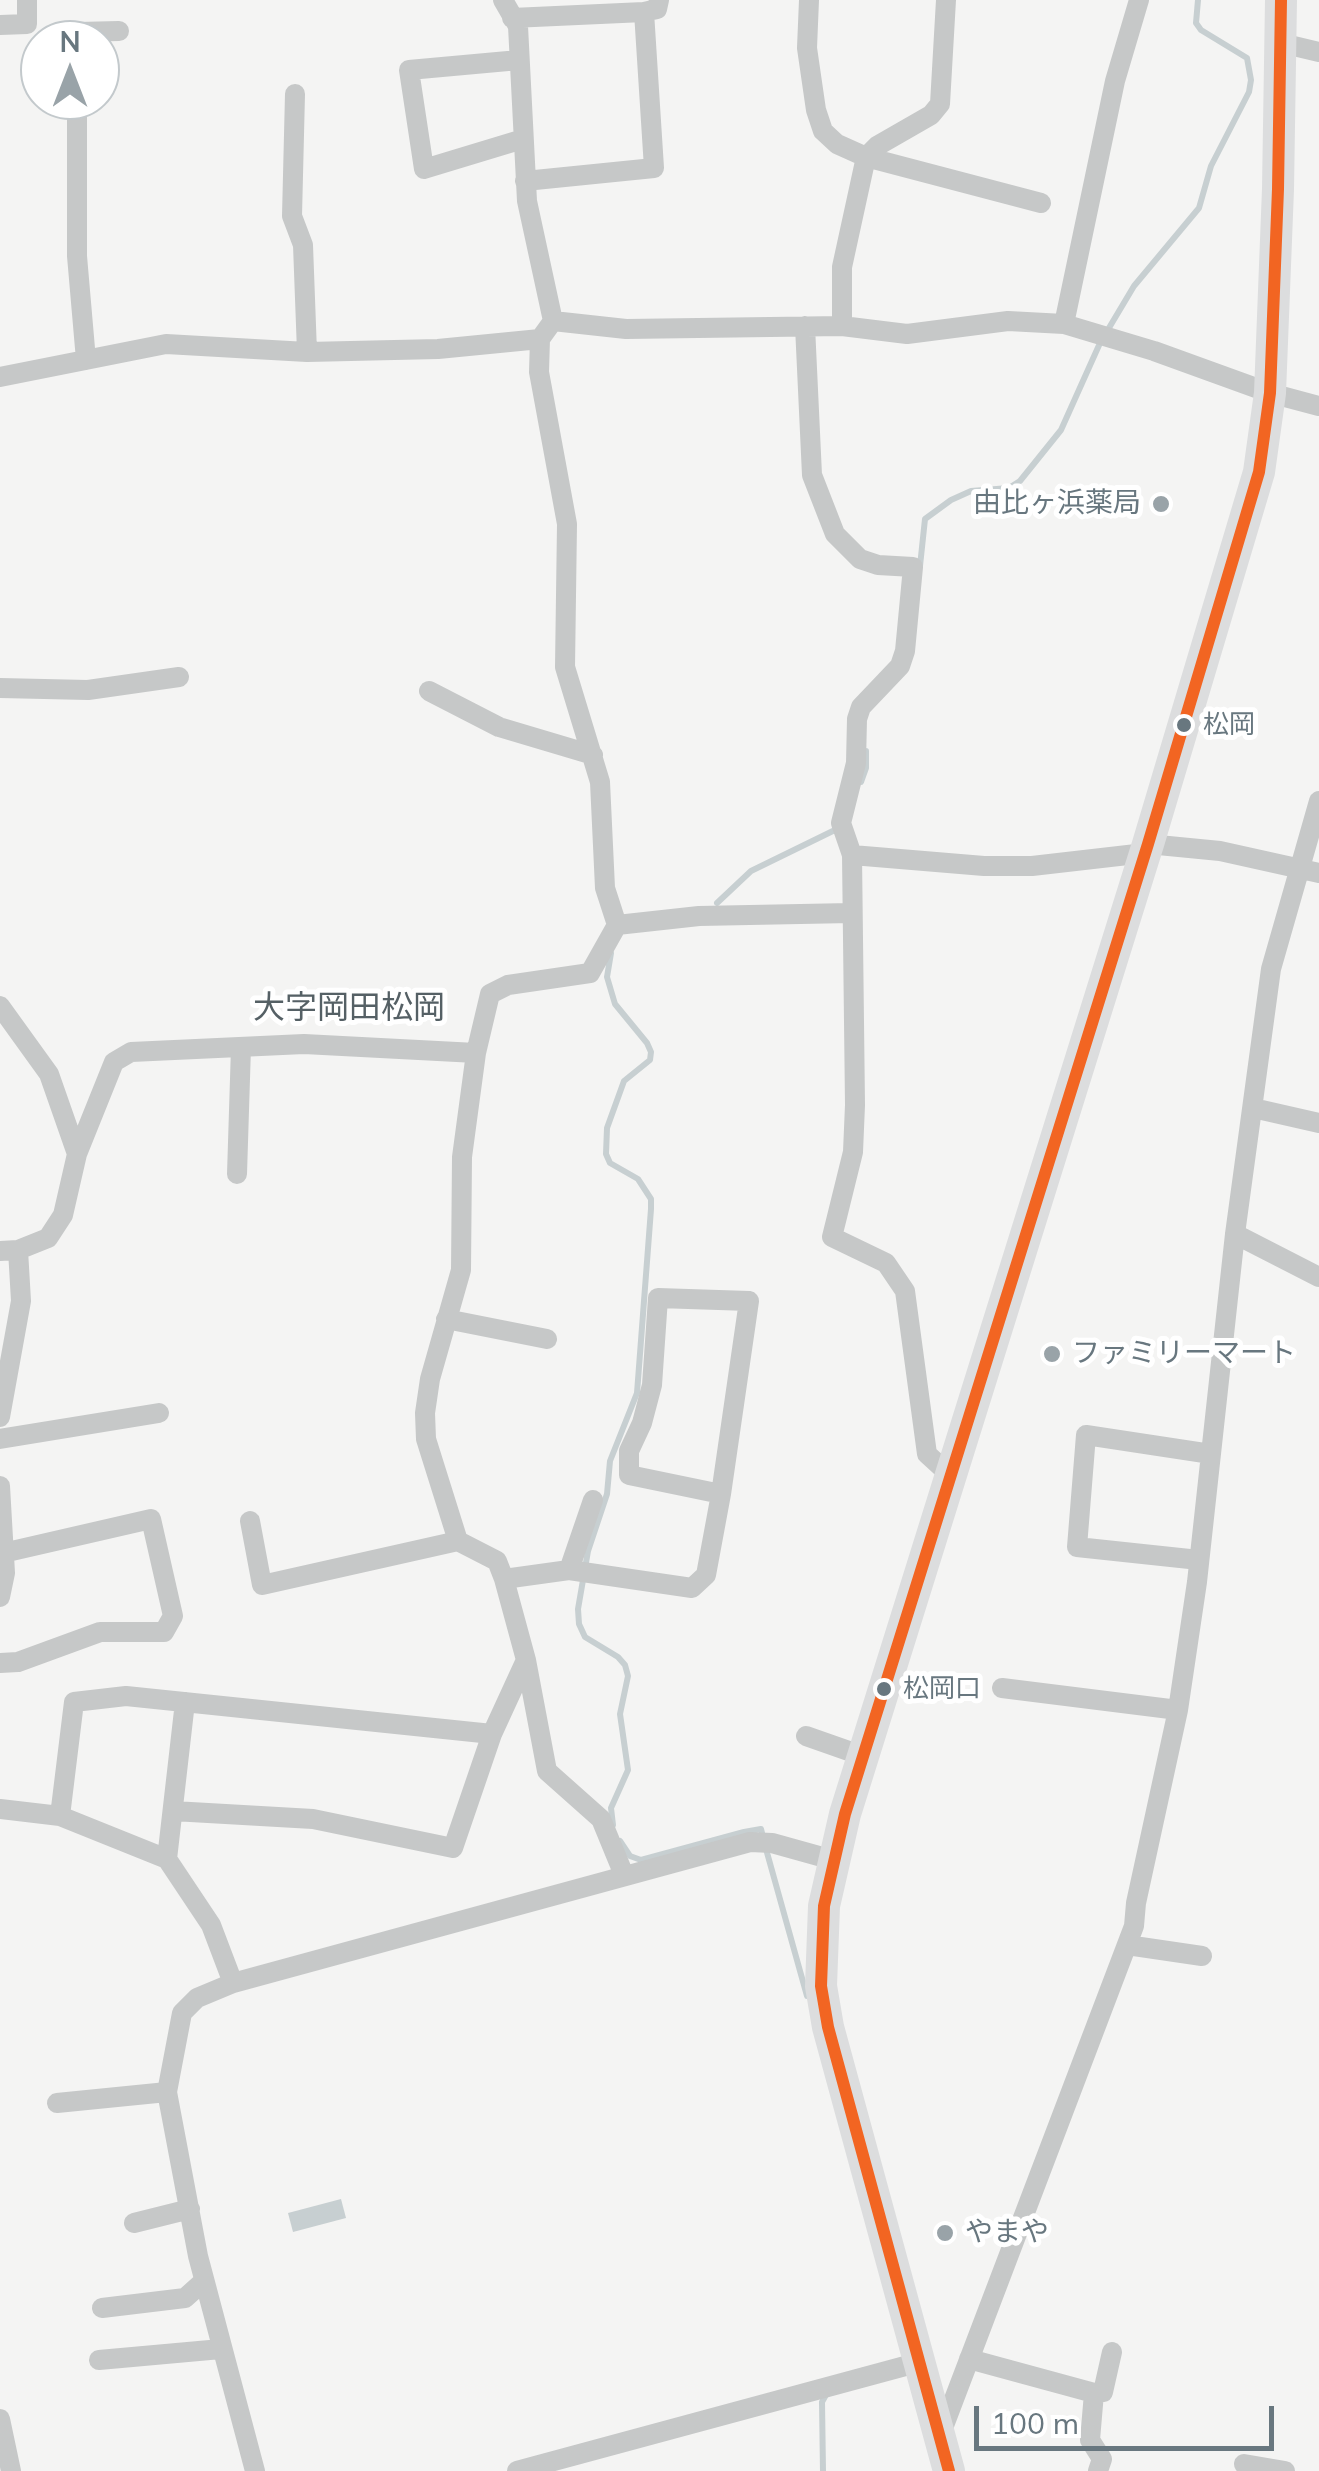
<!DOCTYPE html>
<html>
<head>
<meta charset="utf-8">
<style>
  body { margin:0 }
  #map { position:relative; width:1319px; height:2471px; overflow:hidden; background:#f4f4f3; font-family:Mulish,sans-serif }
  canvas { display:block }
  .north { position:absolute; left:20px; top:20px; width:100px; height:100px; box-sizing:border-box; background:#fff; border:2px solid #c3c9cc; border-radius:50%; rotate:0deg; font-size:28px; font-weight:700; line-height:40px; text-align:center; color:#68777f }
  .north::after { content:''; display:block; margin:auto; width:35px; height:45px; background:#99a3a8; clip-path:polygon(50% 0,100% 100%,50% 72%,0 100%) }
  .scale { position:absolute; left:974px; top:2406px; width:300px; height:45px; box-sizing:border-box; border:5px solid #68777f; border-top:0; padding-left:12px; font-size:30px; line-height:35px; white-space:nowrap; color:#68777f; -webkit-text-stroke:8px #fff; paint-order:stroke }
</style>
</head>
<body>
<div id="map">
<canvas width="1319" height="2471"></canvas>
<div class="north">N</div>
<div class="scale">100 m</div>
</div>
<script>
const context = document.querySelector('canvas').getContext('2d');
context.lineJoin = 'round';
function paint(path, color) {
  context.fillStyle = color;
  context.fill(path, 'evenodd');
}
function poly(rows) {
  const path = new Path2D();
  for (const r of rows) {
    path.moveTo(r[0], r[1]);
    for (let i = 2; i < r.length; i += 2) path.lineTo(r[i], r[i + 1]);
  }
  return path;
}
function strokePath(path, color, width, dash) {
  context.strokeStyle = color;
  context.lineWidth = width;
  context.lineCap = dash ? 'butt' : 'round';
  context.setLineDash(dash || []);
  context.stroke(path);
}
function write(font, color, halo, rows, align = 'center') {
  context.font = font + ' Mulish,"Noto Sans JP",sans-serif';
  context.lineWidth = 10;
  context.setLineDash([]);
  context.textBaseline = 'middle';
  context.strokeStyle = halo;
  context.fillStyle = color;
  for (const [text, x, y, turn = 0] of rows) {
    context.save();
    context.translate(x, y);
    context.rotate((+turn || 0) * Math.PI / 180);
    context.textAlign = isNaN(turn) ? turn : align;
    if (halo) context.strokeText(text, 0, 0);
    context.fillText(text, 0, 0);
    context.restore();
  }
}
paint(poly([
  [341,2199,346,2218,293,2232,288,2213]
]), '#c7cfd1');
strokePath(poly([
  [920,566,925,519,951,500,971,491,1009,488,1020,481,1061,430,1100,343,1134,286,1199,208,1211,166,1249,92,1251,80,1247,58,1201,30,1196,23,1198,0],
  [861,782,866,768,866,751],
  [717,903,751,871,839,828],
  [611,953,607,977,615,1004,647,1043,651,1052,650,1060,624,1081,607,1128,606,1154,610,1163,638,1179,651,1199,651,1209,637,1393,610,1461,607,1494,588,1551,578,1609,579,1624,585,1637,618,1657,625,1665,628,1676,620,1714,628,1770,611,1808,613,1825],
  [620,1841,630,1856,641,1860,744,1832,761,1829,763,1837],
  [766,1849,807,1996],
  [823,2471,822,2402,827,2393]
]), '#c7cfd1', 6);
strokePath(poly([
  [809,0,807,48,816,110,823,131,837,144,866,157,842,267,842,326],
  [946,0,940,104,931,115,877,146,866,157,1041,203],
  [644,12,657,9,659,0],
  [512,18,644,12,654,168,525,181],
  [0,25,27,24,27,0],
  [78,40,78,32,119,31],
  [1281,43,1319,52],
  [519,60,409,70,424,169,523,139],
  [295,94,292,216,303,245,307,352],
  [77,100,77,256,86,360],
  [553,321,626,329,842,326,907,334,1008,321,1064,324,1154,351,1270,393,1319,406],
  [1064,324,1115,81,1139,0],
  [805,326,812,475,835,534,860,559,878,565,913,567,905,651,900,666,861,707,857,719,856,763,841,823,852,855,855,1105,853,1152,832,1237,886,1263,905,1291,927,1454,951,1476],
  [540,339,539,372,567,524,565,667,600,782,605,888,617,925,590,973,508,985,490,994,476,1053,462,1157,461,1270,430,1379,425,1413,426,1439,458,1541,497,1561,504,1579,526,1660,547,1771,601,1819,624,1875],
  [0,377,166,344,307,352,438,349,540,339,553,321,527,201,518,26,503,0],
  [0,688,88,690,179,677],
  [429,691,499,727,593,755],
  [1148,844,1220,851,1319,873],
  [852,855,984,866,1032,866,1145,853],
  [617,925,699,916,851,913],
  [0,1006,49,1074,77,1154],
  [1253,1108,1319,1123],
  [237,1174,241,1047],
  [1235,1234,1319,1277],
  [0,1251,18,1250,48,1238,63,1215,77,1154,114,1062,131,1052,304,1044,476,1053],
  [446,1319,547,1339],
  [0,1417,21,1301,18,1250],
  [0,1439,159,1413],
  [0,1486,5,1573,0,1597],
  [250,1521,262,1585,458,1541],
  [1199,1560,1077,1547,1086,1435,1211,1454],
  [569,1570,593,1500],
  [504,1579,569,1570,692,1588,706,1575,721,1494,749,1301,658,1298,652,1385,642,1423,629,1451,629,1475,721,1494],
  [0,1663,18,1662,100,1632,164,1632,173,1616,151,1519,3,1553],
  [1002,1688,1178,1710],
  [806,1736,863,1756],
  [0,1809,60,1816,167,1859,211,1925,233,1983],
  [173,1811,313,1819,453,1848,492,1734],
  [60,1816,74,1702,126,1696,492,1734,526,1660],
  [167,1859,185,1702],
  [1127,1945,1202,1956],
  [57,2103,167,2092],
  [134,2223,190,2209],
  [102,2308,185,2298,204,2281],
  [969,2359,1094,2393,1090,2440,1102,2459,1098,2471],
  [99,2360,221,2349],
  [1094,2393,1103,2392,1112,2352],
  [0,2419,11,2471],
  [940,2436,1134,1926,1136,1903,1178,1710,1197,1582,1235,1234,1271,969,1319,801],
  [1244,2464,1285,2471],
  [255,2471,198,2256,167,2092,182,2013,197,1998,233,1983,750,1842,772,1843,833,1860],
  [517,2471,920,2362]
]), '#c6c8c8', 20);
strokePath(poly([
  [949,2471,828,2027,821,1986,824,1906,845,1814,1148,844,1259,472,1270,393,1278,189,1281,0]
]), '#dcddde', 32);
strokePath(poly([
  [949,2471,828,2027,821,1986,824,1906,845,1814,1148,844,1259,472,1270,393,1278,189,1281,0]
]), '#f26522', 12);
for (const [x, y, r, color] of [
  [1161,504,10,"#99a3a8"],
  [1184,725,9,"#68777f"],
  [1052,1354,10,"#99a3a8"],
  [884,1689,9,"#68777f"],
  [945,2233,10,"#99a3a8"]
]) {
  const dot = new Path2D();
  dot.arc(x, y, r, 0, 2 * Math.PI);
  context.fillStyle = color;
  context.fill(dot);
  strokePath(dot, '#fff', 4);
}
write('26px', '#68777f', '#fff', [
  ["松岡",1203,725],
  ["松岡口",903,1689]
], 'left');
write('28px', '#68777f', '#fff', [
  ["由比ヶ浜薬局",1141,504,"right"],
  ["ファミリーマート",1072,1354],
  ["やまや",965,2233]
], 'left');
write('32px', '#556065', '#fff', [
  ["大字岡田松岡",349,1008]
]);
</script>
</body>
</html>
